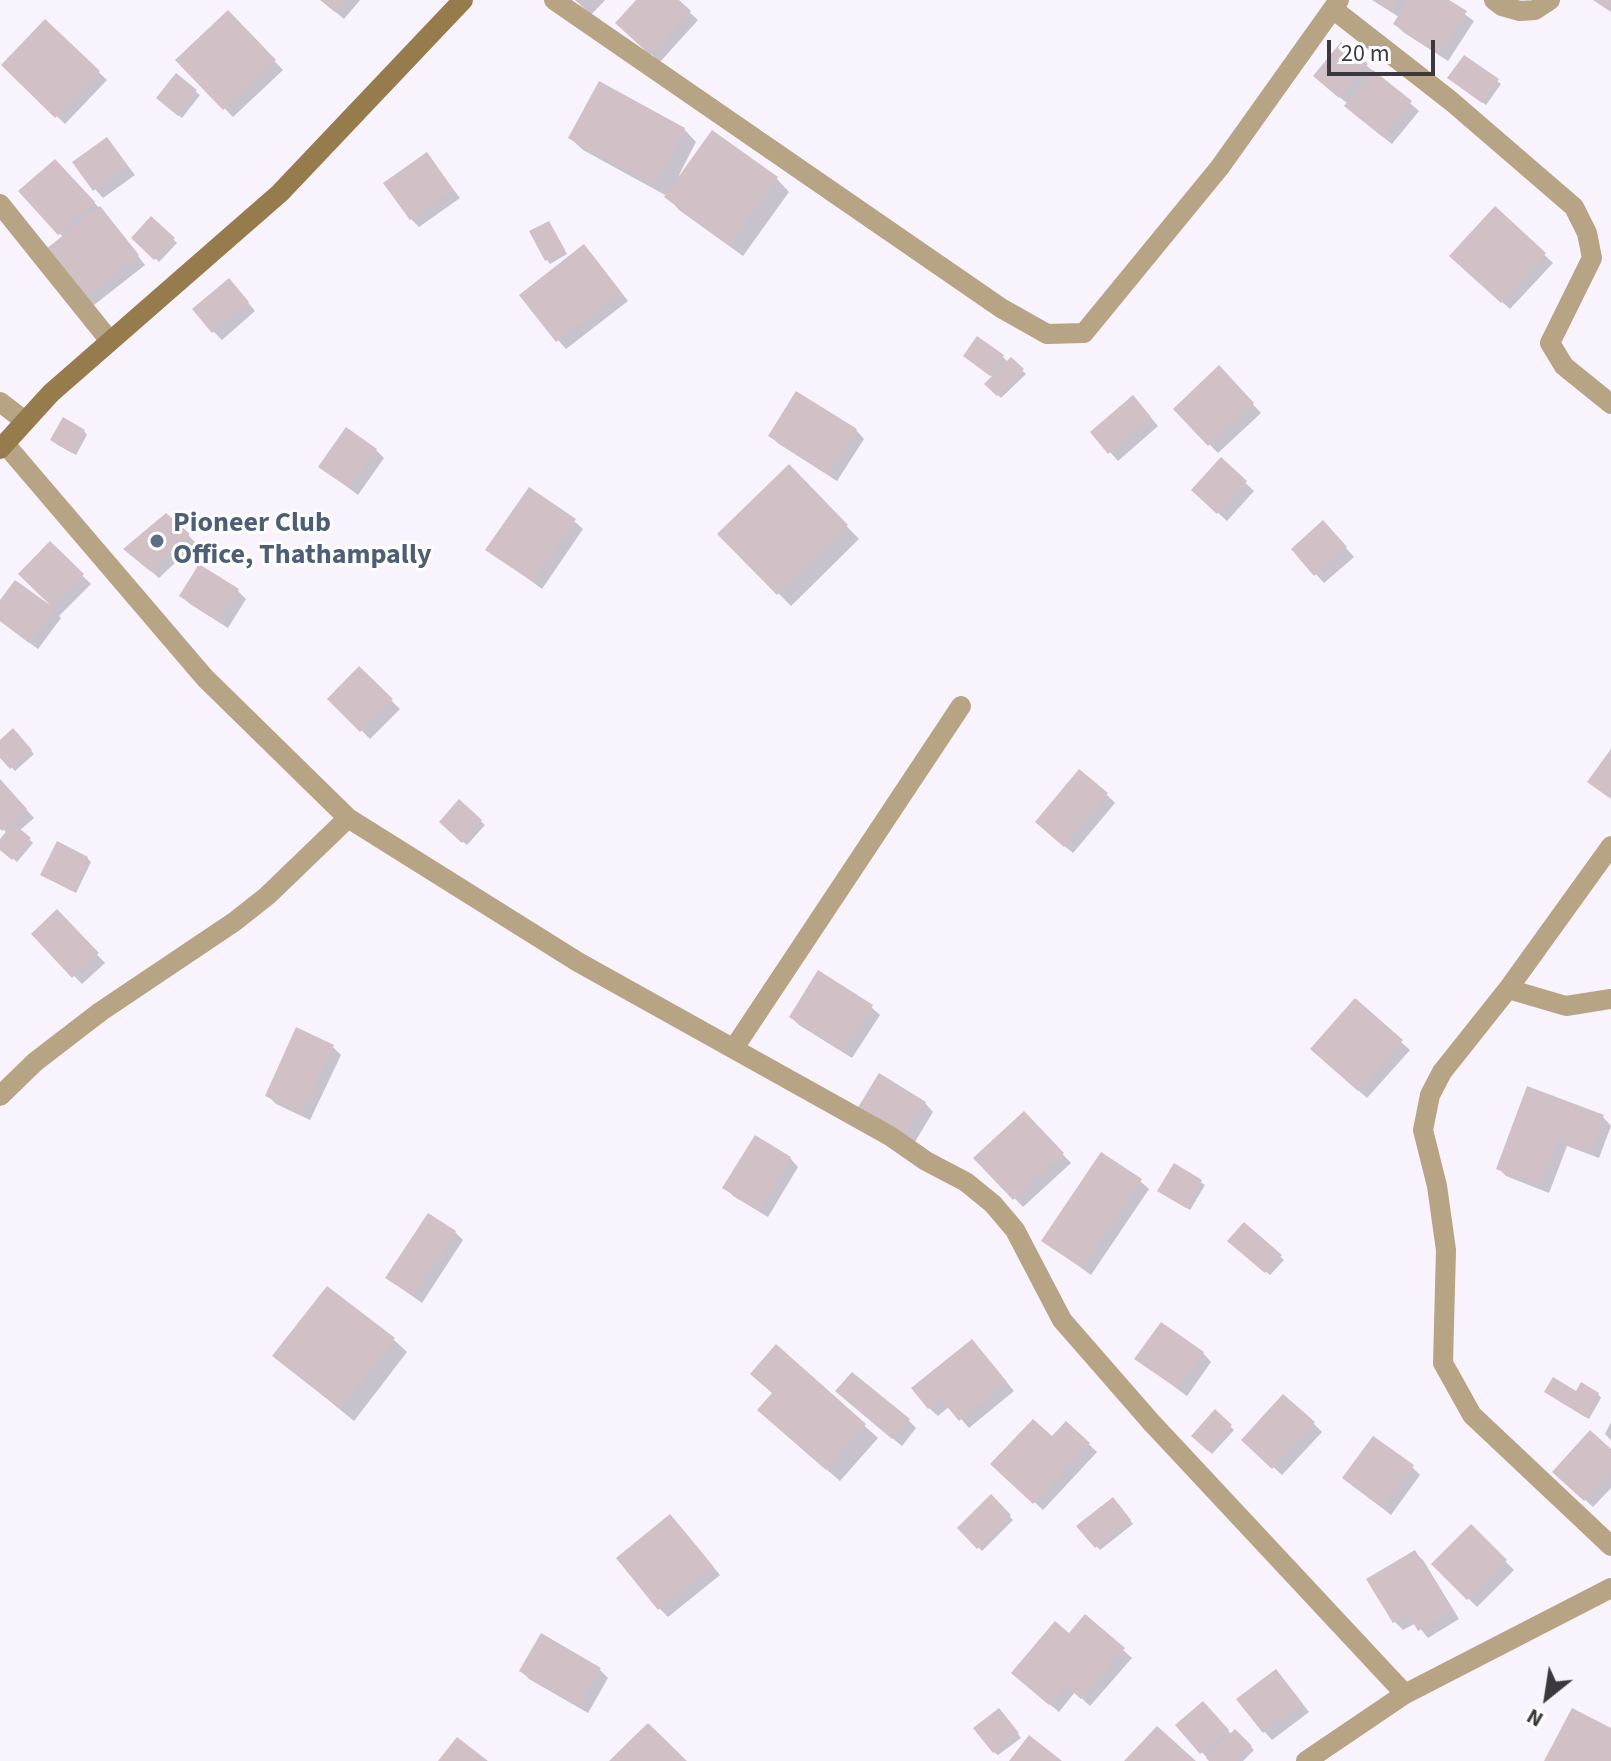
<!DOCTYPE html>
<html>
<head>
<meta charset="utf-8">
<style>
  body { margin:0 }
  #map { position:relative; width:1611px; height:1761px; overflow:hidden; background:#f9f3fe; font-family:"Source Sans 3",sans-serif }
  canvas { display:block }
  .north { position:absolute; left:1507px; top:1657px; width:80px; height:80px; -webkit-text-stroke:6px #fff; paint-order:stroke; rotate:210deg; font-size:22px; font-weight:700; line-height:32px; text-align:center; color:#3c393e }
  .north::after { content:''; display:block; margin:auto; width:28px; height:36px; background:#3c393e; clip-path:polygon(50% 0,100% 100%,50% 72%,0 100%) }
  .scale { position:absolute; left:1327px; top:40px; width:108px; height:36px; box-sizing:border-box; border:4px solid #3c393e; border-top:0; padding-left:10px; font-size:24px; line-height:28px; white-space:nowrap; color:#3c393e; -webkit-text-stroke:6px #fff; paint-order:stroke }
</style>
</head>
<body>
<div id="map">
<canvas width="1611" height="1761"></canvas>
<div class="north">N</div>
<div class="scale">20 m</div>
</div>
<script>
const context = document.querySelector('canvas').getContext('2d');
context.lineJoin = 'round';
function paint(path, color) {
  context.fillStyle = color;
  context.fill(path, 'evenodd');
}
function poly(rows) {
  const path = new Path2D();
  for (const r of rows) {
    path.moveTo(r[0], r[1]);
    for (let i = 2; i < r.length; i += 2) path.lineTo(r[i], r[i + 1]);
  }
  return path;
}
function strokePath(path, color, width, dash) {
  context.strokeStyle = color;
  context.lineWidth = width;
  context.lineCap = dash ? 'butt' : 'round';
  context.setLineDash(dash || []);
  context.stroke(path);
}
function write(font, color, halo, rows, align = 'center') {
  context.font = font + ' "Source Sans 3",sans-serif';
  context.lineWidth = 6;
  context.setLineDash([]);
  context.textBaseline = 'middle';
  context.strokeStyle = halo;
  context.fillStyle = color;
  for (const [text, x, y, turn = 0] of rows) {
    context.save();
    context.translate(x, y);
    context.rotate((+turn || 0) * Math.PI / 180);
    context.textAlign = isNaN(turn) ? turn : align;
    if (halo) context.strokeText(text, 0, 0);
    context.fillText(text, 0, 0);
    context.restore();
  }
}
paint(poly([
  [321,0,360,0,344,19],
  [575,0,605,0,591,15],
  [639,0,676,0,698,20,660,62,626,31],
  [1372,0,1445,0,1474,21,1448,61,1403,32,1395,24,1399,17],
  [228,13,283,70,233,117,178,60],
  [45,21,107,80,65,124,3,65],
  [1465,57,1501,84,1486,105,1454,81],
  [1366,65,1419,111,1392,144,1354,114,1348,104,1324,84],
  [176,76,200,95,182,118,163,102],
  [684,129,696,142,679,175,681,177,713,133,777,179,789,192,743,256,679,210,667,196,583,150,570,138],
  [107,139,135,175,103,198,95,189],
  [426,154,460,198,419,227,411,219],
  [63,170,108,217,145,265,94,305,86,297,63,237,21,192],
  [1495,209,1553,263,1510,309,1460,264],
  [151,219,177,243,159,262,134,238],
  [549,223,567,254,550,264,547,260],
  [592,255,628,301,566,349,558,340],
  [237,289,255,311,222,340,213,331],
  [1003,357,1009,363,1011,360,1026,374,1001,398,987,384,994,378,969,359],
  [1219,368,1261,413,1218,453,1175,409],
  [1141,406,1158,426,1118,461,1092,432],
  [856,430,864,439,837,481,779,444,770,436],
  [84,431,87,435,76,455,56,444],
  [376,450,384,458,358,495,321,467],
  [1221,460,1254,491,1227,521,1194,490],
  [789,467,859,539,791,606,720,534],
  [574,521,583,529,542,589,488,549],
  [1331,531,1354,557,1324,583,1293,549],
  [188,535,196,543,159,578,134,557],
  [50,544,91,584,59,616,61,618,38,649,0,621,0,603,51,607],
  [238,591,246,599,228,628,190,604,181,596],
  [359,669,400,709,370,739,330,699],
  [13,731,34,754,15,771,0,755,0,743],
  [0,781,34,818,19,831,33,843,17,862,0,847,0,842,7,833,0,826],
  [1107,795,1115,803,1073,853,1046,831],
  [459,802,485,825,467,845,441,822],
  [87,858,91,862,76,893,42,875],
  [57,912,105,963,82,984,33,934],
  [1355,1001,1410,1050,1367,1098,1321,1057],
  [871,1007,880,1015,852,1058,799,1025,791,1017],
  [332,1046,341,1055,310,1120,276,1104,267,1095],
  [925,1103,933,1112,913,1145,868,1117],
  [1024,1114,1071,1163,1023,1207,976,1158],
  [1603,1117,1611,1126,1599,1158,1567,1146,1549,1193,1506,1176,1498,1168],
  [790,1158,798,1167,768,1217,733,1196,725,1187],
  [1175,1165,1205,1185,1190,1210,1163,1194],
  [1140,1181,1149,1189,1091,1275,1044,1241],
  [1244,1225,1284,1260,1270,1275,1230,1241],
  [455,1232,463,1240,422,1303,387,1278],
  [394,1340,407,1352,354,1421,275,1356],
  [776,1347,878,1438,840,1481,773,1423],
  [980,1350,1014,1391,969,1428,950,1406,938,1416,929,1408],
  [1203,1353,1211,1362,1187,1396,1137,1359],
  [1577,1394,1598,1394,1601,1398,1589,1419,1550,1395],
  [846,1400,908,1420,916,1428,902,1446],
  [1215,1412,1234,1430,1212,1454,1194,1436],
  [1611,1422,1611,1440,1605,1434],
  [1066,1423,1097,1452,1043,1510,993,1464,1052,1439],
  [1313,1423,1322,1432,1282,1475,1243,1439],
  [1611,1452,1611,1488,1593,1507,1563,1480],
  [1412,1467,1420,1475,1391,1515,1345,1478],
  [991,1497,1013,1520,982,1551,960,1528],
  [1116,1503,1133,1524,1100,1550,1079,1526],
  [679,1525,720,1575,668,1617,660,1609],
  [1471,1527,1514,1570,1477,1607,1434,1564],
  [1414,1552,1423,1560,1459,1619,1428,1638,1416,1623,1403,1630,1395,1622],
  [1069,1635,1123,1650,1132,1658,1090,1706,1075,1692,1059,1712,1022,1681],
  [600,1670,608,1678,588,1713,529,1679,521,1671],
  [1284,1680,1309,1712,1272,1740,1264,1731],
  [1212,1712,1232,1735,1235,1732,1254,1750,1243,1761,1210,1761,1178,1726],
  [1002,1714,1021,1738,998,1755,994,1752]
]), '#0003');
paint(poly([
  [320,0,345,0,335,12],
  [636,0,679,0,691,11,650,55,615,23],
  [1374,0,1398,0,1391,11],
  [1408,0,1449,0,1467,11,1439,54,1393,24],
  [1593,0,1611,0,1611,12],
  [228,10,276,60,223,110,175,60],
  [45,19,100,71,55,118,1,65],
  [1341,42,1368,64,1339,98,1313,76],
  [1464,55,1499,79,1482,103,1447,78],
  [1373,70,1412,101,1383,137,1344,106],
  [176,73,197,90,178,116,156,98],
  [599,81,685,128,654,185,568,138],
  [712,130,778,177,729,245,664,197],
  [107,137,128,166,93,191,72,162],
  [427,152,453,189,410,220,383,183],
  [55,159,95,202,58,235,18,191],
  [100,206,139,255,85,298,46,249],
  [1495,206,1546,253,1501,303,1449,256],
  [151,216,175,238,154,260,131,238],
  [549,221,565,250,545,261,529,231],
  [584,244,621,292,556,342,519,295],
  [229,278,249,302,212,333,192,309],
  [977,336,1004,355,990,376,963,356],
  [1011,357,1024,369,997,396,984,384],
  [1219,365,1254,403,1208,446,1173,409],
  [796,391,857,429,828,474,768,436],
  [1133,395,1151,417,1108,454,1090,432],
  [63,417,85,430,72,453,50,440],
  [346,427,377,449,349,488,318,467],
  [1221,457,1247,481,1217,514,1191,490],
  [789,464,848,525,777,595,717,534],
  [529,487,576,519,533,582,485,550],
  [166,513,190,534,150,571,123,549],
  [1323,520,1347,547,1314,576,1291,549],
  [50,541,84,574,52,607,54,608,29,643,0,621,0,600,15,580,50,605,18,574],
  [199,564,239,589,219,621,179,596],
  [359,666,393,699,360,732,327,699],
  [13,728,32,750,10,769,0,758,0,740],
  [1611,749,1611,799,1587,782],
  [1079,769,1108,793,1064,847,1035,822],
  [0,779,27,809,2,831,0,829],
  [459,799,482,820,462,843,439,822],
  [13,823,31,838,12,860,0,850,0,839],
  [57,841,88,857,72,891,40,875],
  [57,909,99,953,72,978,31,934],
  [818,970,873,1005,843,1051,789,1017],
  [1355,998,1403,1040,1358,1091,1310,1049],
  [296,1027,334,1045,302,1113,265,1096],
  [879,1073,926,1102,904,1138,857,1109],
  [1527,1086,1604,1115,1591,1151,1558,1139,1541,1186,1496,1169],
  [1024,1111,1064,1153,1013,1200,973,1158],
  [755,1135,791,1157,759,1210,722,1188],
  [1101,1152,1142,1179,1082,1268,1041,1241],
  [1174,1163,1202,1180,1186,1208,1157,1191],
  [428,1213,456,1231,413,1296,385,1278],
  [1244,1222,1282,1255,1265,1273,1227,1241],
  [327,1286,395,1338,340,1409,272,1356],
  [1161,1322,1204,1352,1178,1389,1134,1359],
  [972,1339,1007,1382,959,1421,941,1399,928,1409,911,1388],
  [776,1344,866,1424,826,1470,757,1410,772,1393,750,1374],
  [852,1372,910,1419,892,1439,835,1391],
  [1553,1377,1576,1391,1581,1382,1599,1393,1585,1417,1544,1392],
  [1283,1394,1315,1422,1272,1469,1241,1440],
  [1215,1409,1232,1425,1208,1451,1191,1436],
  [1033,1419,1052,1436,1066,1421,1090,1443,1033,1504,990,1464],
  [1590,1430,1611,1449,1611,1471,1584,1501,1552,1472],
  [1373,1436,1414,1465,1382,1508,1342,1478],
  [991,1494,1011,1515,977,1549,957,1528],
  [1113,1497,1131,1520,1095,1548,1076,1526],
  [670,1514,713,1566,658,1610,616,1558],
  [1471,1524,1507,1560,1467,1600,1431,1564],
  [1415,1550,1452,1610,1418,1631,1408,1614,1393,1623,1366,1579],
  [1085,1614,1125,1648,1081,1699,1066,1686,1049,1705,1011,1673,1055,1621,1069,1633],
  [541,1633,601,1668,579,1706,519,1671],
  [1276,1669,1302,1703,1263,1733,1236,1699],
  [1203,1701,1229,1730,1200,1754,1175,1725],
  [999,1708,1019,1733,993,1753,973,1728],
  [1572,1708,1611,1728,1611,1761,1544,1761],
  [648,1723,687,1761,609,1761],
  [1157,1726,1196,1761,1124,1761],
  [1235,1729,1252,1746,1236,1761,1209,1761,1206,1758],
  [1029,1735,1062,1761,1009,1761],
  [457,1737,488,1761,438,1761]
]), '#d1c1c7');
strokePath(poly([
  [554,0,1001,308,1047,334,1084,333,1220,167,1339,0],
  [1494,0,1502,6,1520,11,1535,10,1550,0],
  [1333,9,1451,101,1574,207,1587,233,1592,258,1550,343,1564,366,1611,404],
  [0,204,110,341],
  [0,402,25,421],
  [5,444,205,678,348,818,578,962,890,1136,926,1161,966,1182,993,1204,1015,1230,1062,1320,1151,1422,1405,1694],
  [1611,846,1508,989,1442,1072,1430,1095,1423,1130,1437,1186,1446,1250,1443,1363,1472,1415,1611,1546],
  [1508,989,1566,1006,1611,999],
  [734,1048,961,706],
  [0,1096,35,1062,100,1012,234,922,267,896,348,818],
  [1306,1761,1405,1694,1611,1588]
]), '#b6a484', 20);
strokePath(poly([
  [0,449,51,393,280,193,463,0]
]), '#967c4c', 20);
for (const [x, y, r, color] of [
  [157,541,8,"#5c6f8a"]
]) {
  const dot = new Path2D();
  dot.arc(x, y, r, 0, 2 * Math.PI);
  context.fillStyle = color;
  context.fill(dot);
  strokePath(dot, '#fff', 3);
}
write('bold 28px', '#4e5e75', '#fff', [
  ["Pioneer Club",173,525],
  ["Office, Thathampally",173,557]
], 'left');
</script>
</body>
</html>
